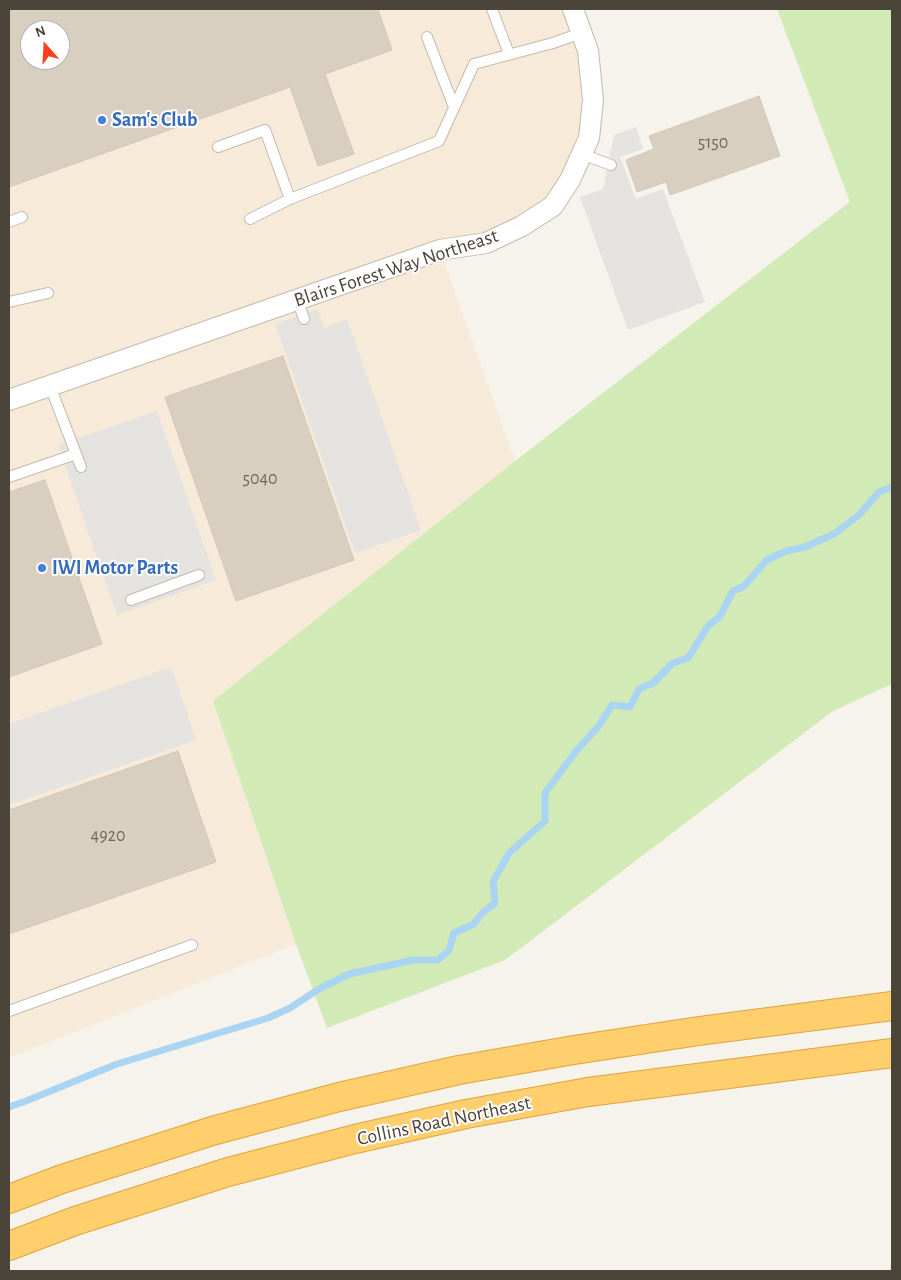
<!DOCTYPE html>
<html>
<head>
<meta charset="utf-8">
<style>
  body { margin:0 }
  #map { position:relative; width:901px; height:1280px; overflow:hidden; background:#f6f3ec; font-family:"Alegreya Sans",sans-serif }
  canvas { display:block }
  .frame { position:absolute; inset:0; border:10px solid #4b4439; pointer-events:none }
  .north { position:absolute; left:20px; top:20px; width:50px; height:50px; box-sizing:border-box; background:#fff; border:1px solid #b7b4b0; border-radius:50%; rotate:341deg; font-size:14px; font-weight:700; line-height:20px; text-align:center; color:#4b4439 }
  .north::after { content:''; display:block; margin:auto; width:18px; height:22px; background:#fc3f1d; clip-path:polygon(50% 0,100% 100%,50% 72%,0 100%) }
</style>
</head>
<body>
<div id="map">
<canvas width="901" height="1280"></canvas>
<div class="frame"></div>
<div class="north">N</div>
</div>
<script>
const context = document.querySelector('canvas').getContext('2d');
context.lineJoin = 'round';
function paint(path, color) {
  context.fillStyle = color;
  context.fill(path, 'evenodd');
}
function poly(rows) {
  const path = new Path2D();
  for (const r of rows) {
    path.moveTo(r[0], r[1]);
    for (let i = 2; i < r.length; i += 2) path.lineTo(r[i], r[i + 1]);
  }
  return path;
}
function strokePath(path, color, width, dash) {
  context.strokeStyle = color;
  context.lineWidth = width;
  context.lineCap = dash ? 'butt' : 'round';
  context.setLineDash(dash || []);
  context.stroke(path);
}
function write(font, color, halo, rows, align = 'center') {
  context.font = font + ' "Alegreya Sans",sans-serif';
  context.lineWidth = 4;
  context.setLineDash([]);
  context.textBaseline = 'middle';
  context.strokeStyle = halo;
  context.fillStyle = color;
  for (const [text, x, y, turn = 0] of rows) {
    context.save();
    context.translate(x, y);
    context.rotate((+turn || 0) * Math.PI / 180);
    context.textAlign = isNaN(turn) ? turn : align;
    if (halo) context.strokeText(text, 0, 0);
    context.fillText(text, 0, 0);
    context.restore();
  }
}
paint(poly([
  [9,9,573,9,593,100,570,180,524,225,440,250,515,461,213,701,296,944,9,1058],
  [30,30,60,30,60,60,30,60]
]), '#f7ead8');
paint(poly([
  [777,9,892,9,892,684,833,711,505,960,327,1028,296,944,213,701,515,461,850,202]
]), '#d2eab5');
paint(poly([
  [636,127,643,149,620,157,636,199,663,189,705,302,628,330,580,197,603,189,614,135],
  [318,309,324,328,347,319,421,530,355,553,275,324],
  [157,411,216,580,117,615,58,445],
  [171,667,196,740,9,805,9,724]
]), '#e5e3e0');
strokePath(poly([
  [9,1107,26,1101,117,1064,268,1018,290,1008,319,989,349,974,413,960,438,960,449,950,454,933,474,924,482,913,495,903,493,882,509,853,545,821,545,793,577,750,598,727,612,705,630,707,639,689,653,683,673,663,688,658,708,626,720,616,733,591,744,586,767,560,786,551,805,547,834,534,859,515,879,492,892,487]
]), '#a9d4f2', 7);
const building = poly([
  [9,9,378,9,392,50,325,74,354,154,318,166,290,87,9,187,9,9],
  [30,30,60,30,60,60,30,60,30,30],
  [759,96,780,156,670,195,666,182,637,192,626,160,654,149,649,136,759,96],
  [283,356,354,560,236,601,165,397,283,356],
  [45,480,102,644,9,677,9,492,45,480],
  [178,751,216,862,9,934,9,810,178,751]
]);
paint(building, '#d8cfc1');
strokePath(building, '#d3c7b4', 1);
const service = poly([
  [492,9,509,54],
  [427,37,454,107],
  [218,147,265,130,290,199],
  [582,154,611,165],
  [250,219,290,199,439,141,474,64,553,43,581,33],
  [9,222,22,217],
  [297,299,304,319],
  [9,302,48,293],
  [50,386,81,467],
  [9,477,76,454],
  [131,600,199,575],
  [9,1011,192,945]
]);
const minor = poly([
  [9,400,440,250,486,243,522,226,553,206,570,180,589,138,593,100,588,51,573,9]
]);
const motorway = poly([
  [9,1199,62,1179,212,1131,339,1097,459,1070,574,1050,699,1031,892,1006],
  [9,1246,75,1221,228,1172,355,1139,466,1114,588,1092,892,1053]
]);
strokePath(service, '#c2bbae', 12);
strokePath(minor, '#c2bbae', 22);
strokePath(motorway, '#e0a43c', 30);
strokePath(service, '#fff', 10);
strokePath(minor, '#fff', 20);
strokePath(motorway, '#ffcf6e', 28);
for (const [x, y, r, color] of [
  [102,120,5,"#3f7fe0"],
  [42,568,5,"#3f7fe0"]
]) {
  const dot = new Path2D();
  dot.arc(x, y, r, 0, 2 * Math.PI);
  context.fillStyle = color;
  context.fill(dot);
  strokePath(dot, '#fff', 2);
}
write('18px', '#6e675b', null, [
  ["5150",713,143],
  ["5040",260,479],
  ["4920",108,836]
]);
write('bold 20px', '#366cbe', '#fff', [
  ["Sam's Club",112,120],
  ["IWI Motor Parts",52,568]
], 'left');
write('20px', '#4b4439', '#fff', [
  ["Blairs Forest Way Northeast",396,268,-18],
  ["Collins Road Northeast",444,1121,-12]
]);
</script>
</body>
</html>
